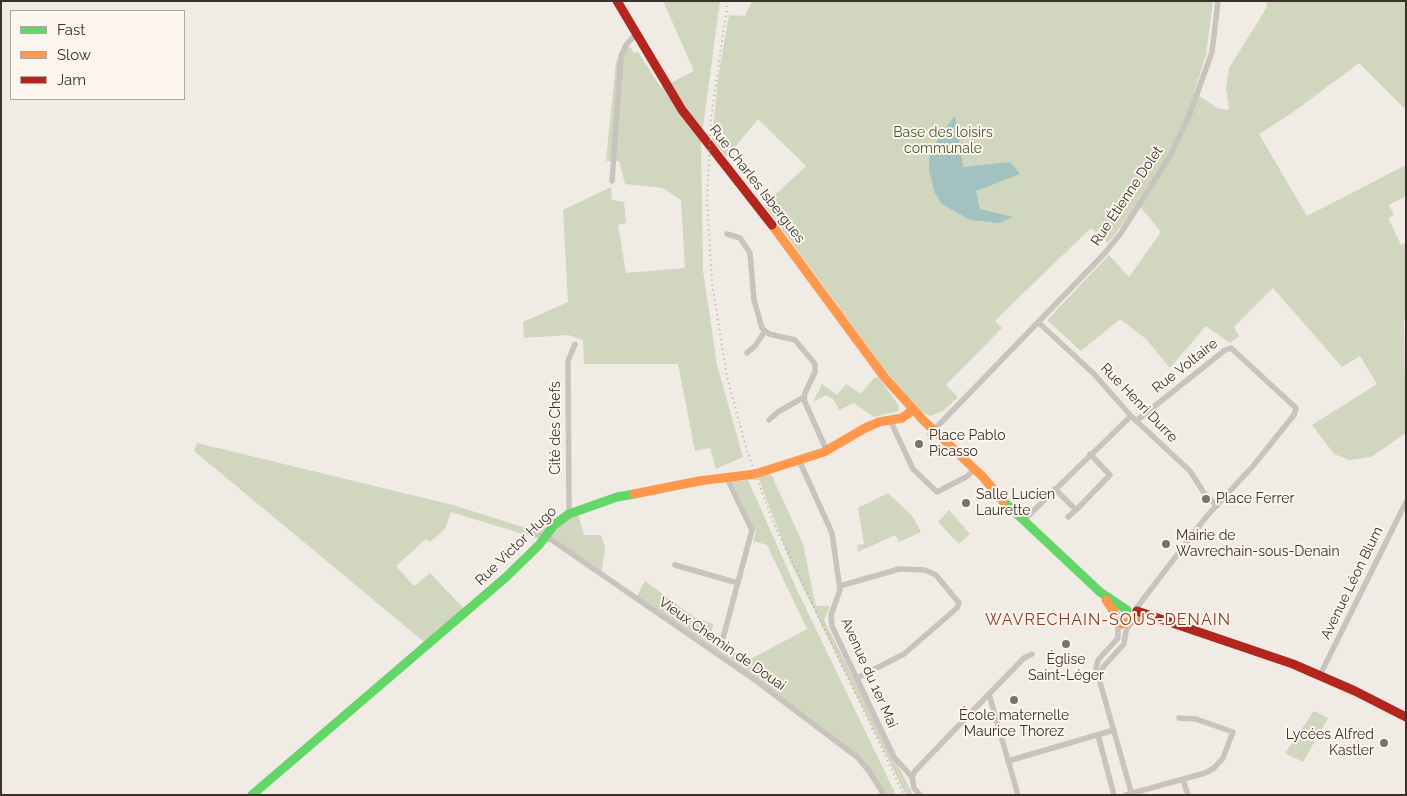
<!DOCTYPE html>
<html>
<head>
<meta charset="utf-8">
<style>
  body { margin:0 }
  #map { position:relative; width:1407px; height:796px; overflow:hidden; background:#f0ebe5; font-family:Raleway,sans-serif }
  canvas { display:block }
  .frame { position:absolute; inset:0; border:2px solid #3b302b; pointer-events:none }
  .legend { position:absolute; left:10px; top:10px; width:175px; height:90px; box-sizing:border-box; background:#fbf5ee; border:1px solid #aea6a0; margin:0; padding:6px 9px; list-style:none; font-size:15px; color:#3b302b }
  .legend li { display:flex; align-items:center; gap:10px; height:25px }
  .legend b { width:25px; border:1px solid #aea6a0 }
</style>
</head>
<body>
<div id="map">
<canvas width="1407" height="796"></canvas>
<div class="frame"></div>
<ul class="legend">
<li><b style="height:6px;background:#63d668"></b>Fast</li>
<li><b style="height:6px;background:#ff974d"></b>Slow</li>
<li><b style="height:6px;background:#b3261e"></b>Jam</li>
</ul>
</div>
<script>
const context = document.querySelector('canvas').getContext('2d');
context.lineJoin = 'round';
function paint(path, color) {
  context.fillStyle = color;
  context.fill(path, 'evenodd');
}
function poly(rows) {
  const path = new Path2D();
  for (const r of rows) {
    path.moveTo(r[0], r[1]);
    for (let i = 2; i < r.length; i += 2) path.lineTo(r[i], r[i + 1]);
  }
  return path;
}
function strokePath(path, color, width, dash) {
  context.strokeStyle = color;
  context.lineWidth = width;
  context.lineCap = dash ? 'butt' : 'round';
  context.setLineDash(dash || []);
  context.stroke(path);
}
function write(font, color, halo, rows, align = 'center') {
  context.font = font + ' Raleway,sans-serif';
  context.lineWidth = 4;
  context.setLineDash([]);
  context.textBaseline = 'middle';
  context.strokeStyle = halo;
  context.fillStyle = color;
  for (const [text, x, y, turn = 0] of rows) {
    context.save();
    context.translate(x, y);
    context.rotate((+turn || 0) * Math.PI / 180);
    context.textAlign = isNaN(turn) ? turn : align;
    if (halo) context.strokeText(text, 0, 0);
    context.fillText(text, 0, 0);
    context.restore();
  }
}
paint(poly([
  [663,1,720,1,701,142,703,270,717,365,743,457,716,469,710,448,695,451,678,364,584,364,583,340,568,335,524,338,523,322,568,302,563,210,611,187,612,200,624,202,626,223,618,225,626,273,685,268,681,200,663,188,625,184,619,161,606,161,616,62,630,46,634,53,638,52,661,88,694,71],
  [752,1,1213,1,1206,55,1194,92,1217,108,1229,110,1226,88,1229,68,1267,7,1266,1,1406,1,1406,110,1359,63,1292,113,1259,134,1307,216,1406,165,1406,196,1389,205,1394,215,1388,218,1401,245,1406,242,1406,319,1404,320,1406,433,1371,457,1349,460,1334,454,1312,425,1377,384,1360,356,1342,367,1273,288,1234,327,1239,336,1230,343,1206,326,1170,368,1146,339,1120,319,1081,351,1047,320,1109,255,1129,277,1161,232,1138,204,1108,243,1091,228,1040,277,995,321,1002,328,946,385,958,397,944,410,931,416,922,413,888,374,764,205,806,166,758,119,727,157,712,141,718,79,729,15,745,16],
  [878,377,899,406,898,411,874,417,854,403,839,410,834,400,826,395,813,402,822,384,837,395,846,384,861,394,873,379],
  [197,443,453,505,532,530,559,525,578,514,584,535,601,535,605,548,601,577,552,543,451,512,445,529,430,542,426,539,396,566,414,586,430,573,468,613,429,646,194,451],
  [771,474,803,544,815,603,817,606,830,606,824,620,913,795,906,795,790,561,758,477],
  [748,480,797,590,896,795,882,795,871,775,854,757,771,694,635,600,645,581,694,617,713,624,711,637,747,661,807,629,767,545,753,541,756,532,732,481],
  [888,493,913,517,921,532,899,542,895,535,858,552,857,545,864,544,858,508],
  [949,510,970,534,959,544,938,522],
  [1314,711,1328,718,1303,762,1285,753]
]), '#d1d6bf');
paint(poly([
  [955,115,963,167,1010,162,1020,174,976,191,980,209,1013,217,999,223,970,220,942,204,935,193,929,171,929,158,938,139]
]), '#a1c2c1');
strokePath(poly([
  [612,181,621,56,626,45,636,34],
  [727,234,740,238,750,253,754,300,762,328,769,334,795,340,815,364,815,372,805,393,804,400,827,451],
  [1038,322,1094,374,1131,416,1190,471,1204,493,1217,506],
  [747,353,755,346,765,331],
  [769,420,778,412,804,397],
  [890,420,913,469,937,492,966,477,975,469],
  [930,434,1104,254,1121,233,1170,156,1189,116,1212,52,1218,1],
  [799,460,832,533,840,590,831,615,832,626,894,757,912,777],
  [1055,489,1076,510,1110,475,1090,454],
  [569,514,568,361,575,344],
  [1068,517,1076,510],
  [1024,520,1131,416],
  [530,533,546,536,755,680,857,757,869,771,884,795],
  [675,565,738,583],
  [840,586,899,569,925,570,936,575,959,603,957,608,904,654,857,678],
  [1135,610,1206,517,1253,466,1294,415,1296,408,1231,348,1225,350,1136,421],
  [1118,621,1118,638,1098,660,1096,668,1132,795],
  [723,638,752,530,727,478],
  [1320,675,1406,502],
  [1100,677,1103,667,1124,644,1126,631,1131,622],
  [989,694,1018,795],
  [1098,735,1114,795],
  [1008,761,1114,730],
  [912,777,915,771,989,694,1024,658,1032,654],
  [912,777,914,788,920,795],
  [1183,780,1188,795],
  [1126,795,1205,773,1214,768,1223,758,1233,732,1196,719,1179,718]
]), '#c9c3be', 5.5);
strokePath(poly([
  [1000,498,1100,592,1127,610],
  [252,795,505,578,539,545,554,525,569,514,617,497,634,494]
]), '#63d668', 9);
strokePath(poly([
  [772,225,885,378,923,420,983,477,1003,501],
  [634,494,699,481,755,474,824,452,865,428,879,422,902,418,913,410],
  [1106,600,1122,624,1147,615]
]), '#ff974d', 9);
strokePath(poly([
  [617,1,682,110,772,225],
  [1137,611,1293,664,1355,691,1406,717]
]), '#b3261e', 9);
strokePath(poly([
  [728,1,711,118,707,200,712,283,727,377,747,451,774,524,904,795]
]), '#b1aca8', 2, [1, 4]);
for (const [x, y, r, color] of [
  [919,444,5,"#7a716c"],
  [1206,499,5,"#7a716c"],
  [966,503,5,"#7a716c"],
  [1166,544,5,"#7a716c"],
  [1066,644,5,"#7a716c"],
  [1014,700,5,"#7a716c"],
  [1384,743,5,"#7a716c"]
]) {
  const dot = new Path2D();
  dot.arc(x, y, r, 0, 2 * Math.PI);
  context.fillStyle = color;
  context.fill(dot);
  strokePath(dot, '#fbf5ee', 2);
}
write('14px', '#4a5a2e', '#fbf5ee', [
  ["Base des loisirs",943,133],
  ["communale",943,149]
]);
write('14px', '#3b302b', '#fbf5ee', [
  ["Rue Charles Isbergues",757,184,52],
  ["Rue Étienne Dolet",1127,196,-56],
  ["Rue Voltaire",1185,366,-38],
  ["Rue Henri Durre",1139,403,46],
  ["Cité des Chefs",556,428,-90],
  ["Rue Victor Hugo",516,546,-44],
  ["Avenue Léon Blum",1352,583,-64],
  ["Vieux Chemin de Douai",722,644,35],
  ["Avenue du 1er Mai",869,673,66]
]);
write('14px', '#3b302b', '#fbf5ee', [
  ["Place Pablo",929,436],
  ["Picasso",929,452],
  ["Salle Lucien",976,495],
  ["Laurette",976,511],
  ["Place Ferrer",1216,499],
  ["Mairie de",1176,536],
  ["Wavrechain-sous-Denain",1176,552],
  ["Église",1066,660,"center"],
  ["Saint-Léger",1066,676,"center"],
  ["École maternelle",1014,716,"center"],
  ["Maurice Thorez",1014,732,"center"],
  ["Lycées Alfred",1374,735,"right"],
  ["Kastler",1374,751,"right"]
], 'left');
context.letterSpacing = '1px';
write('16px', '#8c3b22', '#fbf5ee', [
  ["WAVRECHAIN-SOUS-DENAIN",1108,620]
]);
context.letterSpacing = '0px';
</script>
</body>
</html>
